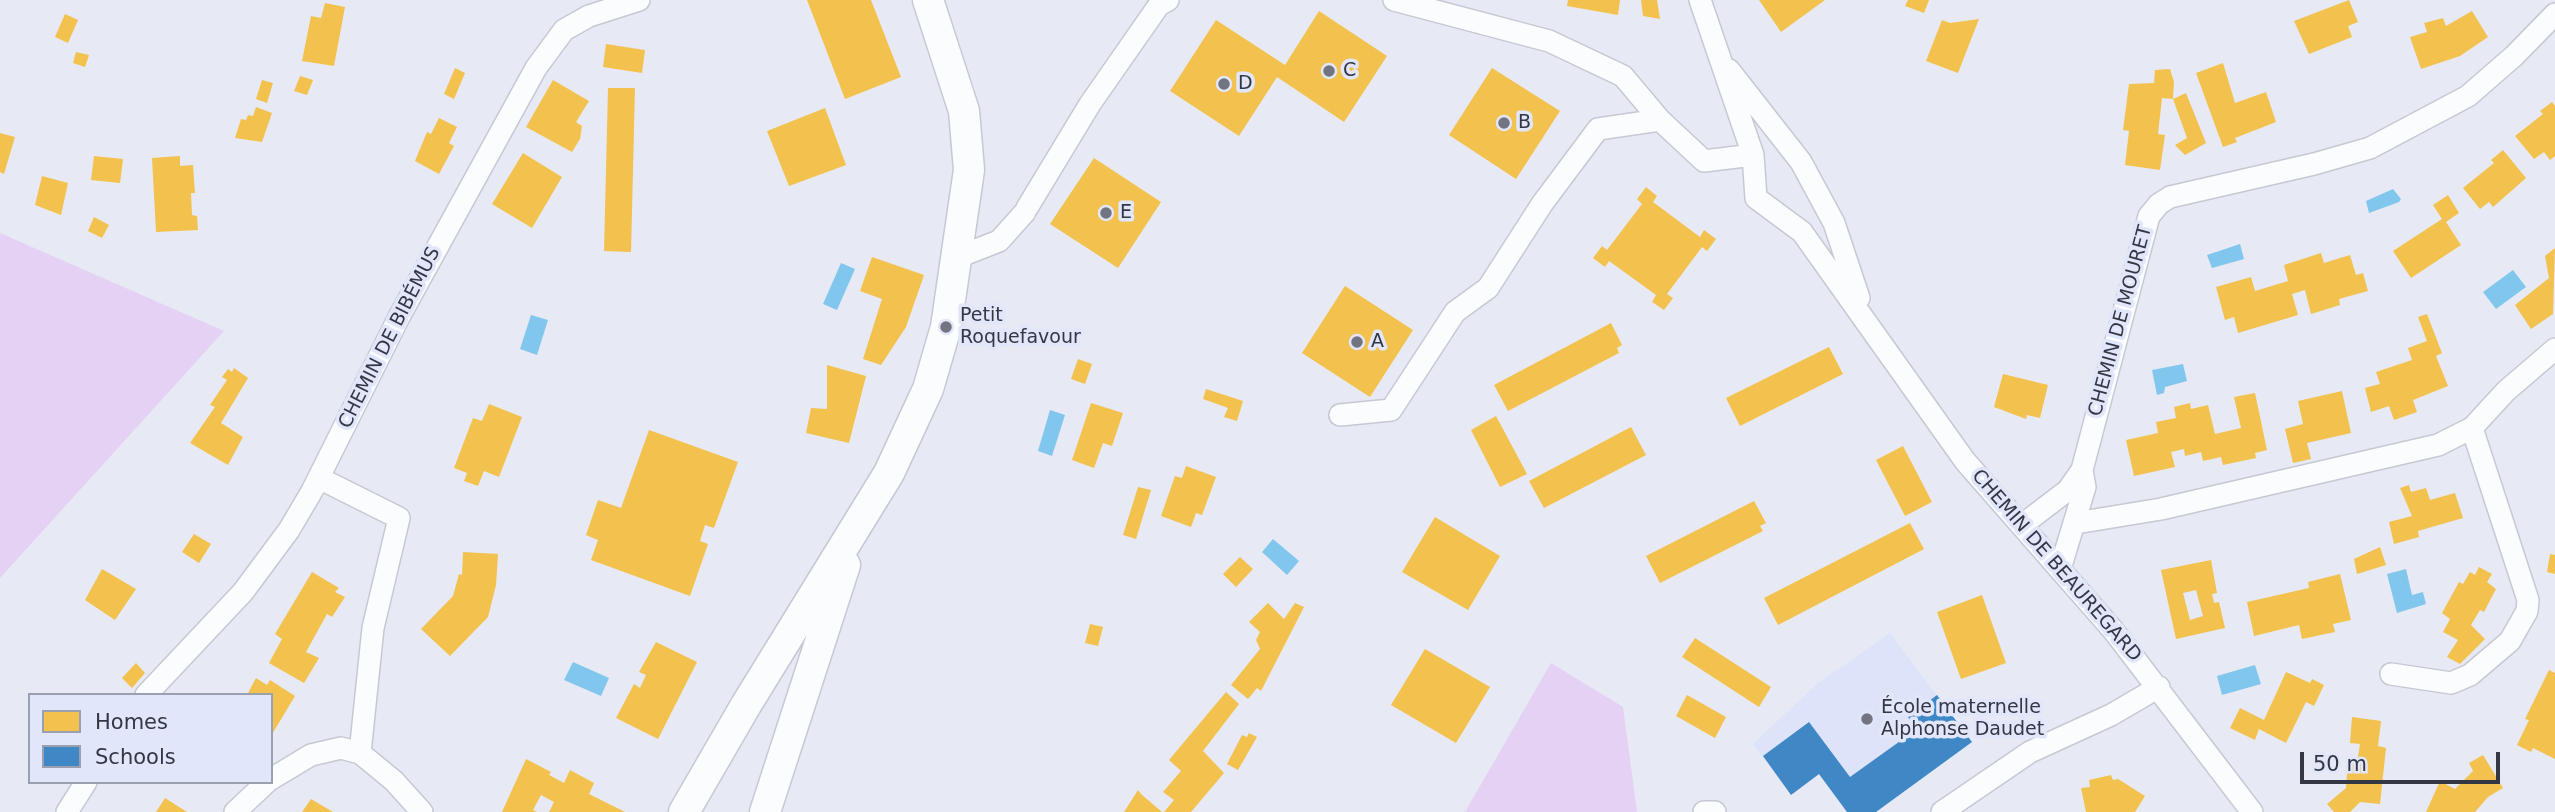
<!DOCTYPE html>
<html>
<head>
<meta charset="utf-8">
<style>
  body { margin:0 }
  #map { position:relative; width:2555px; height:812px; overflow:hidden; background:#e7eaf4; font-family:"DejaVu Sans",sans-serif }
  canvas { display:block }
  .legend { position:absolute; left:28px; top:693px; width:245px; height:91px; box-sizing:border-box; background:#e1e6fa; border:2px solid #9ba0b1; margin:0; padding:9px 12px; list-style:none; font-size:21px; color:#333643 }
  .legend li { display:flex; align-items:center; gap:14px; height:35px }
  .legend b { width:35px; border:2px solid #9ba0b1 }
  .scale { position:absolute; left:2300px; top:752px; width:200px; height:32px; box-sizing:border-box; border:4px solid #333643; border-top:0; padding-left:9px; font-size:21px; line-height:24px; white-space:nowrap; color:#333643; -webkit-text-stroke:5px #e1e6fa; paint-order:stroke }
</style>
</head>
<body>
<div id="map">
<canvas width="2555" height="812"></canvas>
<ul class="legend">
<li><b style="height:19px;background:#f2c14e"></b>Homes</li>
<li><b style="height:19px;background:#3f88c5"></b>Schools</li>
</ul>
<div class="scale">50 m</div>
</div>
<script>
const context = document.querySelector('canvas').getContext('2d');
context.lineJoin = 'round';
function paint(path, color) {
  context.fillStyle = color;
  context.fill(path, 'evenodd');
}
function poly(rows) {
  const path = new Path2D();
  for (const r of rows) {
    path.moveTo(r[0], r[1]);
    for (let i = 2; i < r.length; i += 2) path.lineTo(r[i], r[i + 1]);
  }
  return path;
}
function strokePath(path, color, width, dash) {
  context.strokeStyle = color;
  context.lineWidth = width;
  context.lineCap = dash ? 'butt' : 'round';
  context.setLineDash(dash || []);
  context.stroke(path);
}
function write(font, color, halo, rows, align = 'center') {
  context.font = font + ' "DejaVu Sans",sans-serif';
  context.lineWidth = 7;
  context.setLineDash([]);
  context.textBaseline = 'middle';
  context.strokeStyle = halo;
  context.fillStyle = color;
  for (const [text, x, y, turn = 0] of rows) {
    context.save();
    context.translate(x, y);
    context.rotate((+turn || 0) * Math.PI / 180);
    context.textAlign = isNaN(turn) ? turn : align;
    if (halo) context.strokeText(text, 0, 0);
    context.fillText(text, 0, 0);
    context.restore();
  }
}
paint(poly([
  [1890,633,1972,742,1876,812,1847,812,1819,775,1791,795,1753,744,1817,684]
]), '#dde3f8');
paint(poly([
  [0,233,224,331,0,578],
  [1551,663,1623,707,1637,812,1465,812]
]), '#e4d1f3');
paint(poly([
  [2393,189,2401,199,2399,202,2369,213,2366,201],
  [2240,244,2244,259,2212,268,2207,255],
  [841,263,855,269,837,310,823,304],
  [2513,270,2526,287,2496,309,2483,292],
  [531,315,548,320,537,355,520,349],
  [2183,364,2187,381,2165,387,2164,393,2157,395,2152,370],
  [1050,410,1065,415,1052,456,1038,451],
  [1273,539,1299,561,1287,575,1262,552],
  [2406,569,2412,595,2423,592,2426,604,2397,613,2387,574],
  [573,662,609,678,601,696,564,680],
  [2255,665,2261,684,2222,695,2217,676]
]), '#81c6ec');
paint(poly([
  [807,0,871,0,901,77,845,99],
  [1568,0,1620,0,1618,15,1567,6],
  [1641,0,1657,0,1660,19,1643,16],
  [1759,0,1825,0,1781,32],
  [1908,0,1929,0,1924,13,1905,6],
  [2349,0,2358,22,2348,26,2352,37,2309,54,2294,21],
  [325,3,345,7,334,66,302,61,311,16,321,18],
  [1319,11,1387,56,1344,122,1277,77,1239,136,1170,91,1216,20,1285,65],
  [2472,11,2488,37,2460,56,2421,69,2410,37,2427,32,2424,23,2443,18,2446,26],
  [65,14,78,20,68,43,55,37],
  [1979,19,1958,73,1926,61,1942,20,1950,23],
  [606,44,645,50,642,73,603,67],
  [76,52,89,55,85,67,73,63],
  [2223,63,2235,103,2266,92,2276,122,2235,138,2237,142,2223,147,2196,73],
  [455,68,465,73,454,99,444,94],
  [1492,68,1560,111,1516,179,1449,135],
  [2170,69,2174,82,2173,99,2186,93,2206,143,2185,155,2175,145,2187,138,2173,99,2162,98,2158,134,2165,135,2160,170,2125,165,2129,131,2123,130,2129,84,2154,83,2155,70],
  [300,76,313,80,307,95,294,91],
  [262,80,273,83,267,103,256,99],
  [553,80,589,101,576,122,582,126,580,139,572,152,526,127],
  [608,88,635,88,631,252,604,251],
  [2552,102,2555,106,2555,156,2550,160,2544,152,2534,159,2515,136,2543,114,2540,111],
  [256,107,272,113,262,142,235,138,241,119,246,120,248,115,253,116],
  [825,108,846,165,789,186,767,131],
  [439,118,457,127,449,143,454,146,439,174,415,161,427,132,431,134],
  [0,133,15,137,4,174,0,172],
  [2503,150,2526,178,2493,207,2489,202,2480,209,2463,188,2494,163,2491,160],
  [523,153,562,177,532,228,492,204],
  [94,156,123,159,120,183,91,180],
  [180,156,180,166,193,165,195,193,191,193,192,215,197,216,198,230,156,232,152,158],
  [1094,158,1161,202,1118,268,1050,224],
  [42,176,68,183,61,215,35,205],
  [1646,187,1657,196,1653,202,1700,237,1704,230,1716,239,1707,251,1702,247,1667,294,1673,298,1664,310,1652,302,1656,295,1609,261,1605,267,1593,258,1602,246,1607,250,1642,204,1637,199],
  [2448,195,2459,213,2446,222,2461,245,2411,278,2393,251,2442,219,2433,205],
  [94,217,109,225,102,238,88,231],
  [2555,248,2553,314,2531,329,2515,305,2549,278,2545,256],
  [2321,253,2324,263,2350,255,2356,275,2363,273,2368,291,2339,299,2340,305,2311,314,2305,290,2292,294,2298,315,2238,333,2234,317,2225,320,2216,287,2251,277,2255,291,2288,281,2284,265],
  [872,257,924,275,906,327,881,365,863,359,882,299,860,291],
  [1345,286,1413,330,1370,397,1302,353],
  [2427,314,2442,353,2436,356,2448,386,2413,400,2417,412,2394,420,2389,406,2371,412,2365,388,2380,384,2376,372,2412,360,2408,348,2427,341,2418,317],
  [1611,323,1622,345,1617,348,1619,353,1508,411,1494,385],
  [1829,347,1843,374,1740,426,1726,398],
  [1078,359,1092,364,1085,384,1071,379],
  [827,365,866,376,849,443,806,433,811,408,827,409],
  [234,368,248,378,221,423,243,437,228,465,190,443,215,407,210,405,227,380,222,377,228,369,232,372],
  [2003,374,2048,385,2040,418,2027,415,2026,419,1994,407],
  [1206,389,1243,401,1237,421,1224,417,1228,408,1203,399],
  [2342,391,2351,433,2307,443,2311,459,2293,463,2285,429,2303,424,2298,401],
  [2255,393,2267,450,2255,453,2256,458,2223,465,2221,457,2203,461,2201,452,2185,456,2184,449,2171,452,2175,467,2134,476,2126,440,2158,433,2156,422,2176,418,2174,407,2190,403,2191,409,2208,405,2215,434,2241,428,2234,397],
  [1091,403,1123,413,1112,446,1103,443,1094,468,1072,460],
  [489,404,522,417,499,477,484,471,478,486,464,481,467,473,454,468,473,418,482,421],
  [1496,416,1527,474,1500,487,1471,430],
  [1631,427,1646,455,1544,508,1529,481],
  [649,430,738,462,714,528,705,525,700,541,708,544,690,596,591,560,598,540,586,535,598,500,621,508],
  [1903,446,1932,502,1905,516,1876,460],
  [1186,466,1216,477,1202,515,1196,513,1191,527,1161,516,1175,476,1182,478],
  [2409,485,2411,492,2426,488,2430,500,2455,493,2463,518,2418,531,2419,537,2394,544,2389,522,2412,516,2400,488],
  [1138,487,1151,490,1136,539,1123,535],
  [1754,501,1766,523,1760,526,1763,531,1660,583,1646,556],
  [1435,517,1500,556,1468,610,1402,572],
  [1910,523,1924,549,1778,625,1764,598],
  [194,534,211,544,199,563,182,552],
  [2380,547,2386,565,2357,574,2354,559],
  [463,552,498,554,496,585,488,617,450,656,421,629,453,596,459,574,462,575],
  [2550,554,2555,555,2555,574,2547,572],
  [1240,557,1253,569,1236,587,1223,574],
  [2211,560,2217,593,2212,594,2214,603,2219,602,2225,628,2176,639,2161,570],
  [2196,590,2203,616,2190,620,2183,593],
  [2479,567,2492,574,2487,582,2496,589,2484,612,2480,610,2471,625,2485,639,2460,664,2447,657,2458,640,2443,632,2450,619,2442,613,2459,582,2463,584,2470,572,2475,575],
  [102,569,136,589,115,620,85,600],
  [312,572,339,588,335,592,345,597,332,617,327,614,306,652,319,658,304,683,269,663,282,639,275,634],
  [2340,574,2351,620,2333,624,2335,632,2302,639,2299,625,2254,636,2247,602,2309,588,2308,582],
  [1982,595,2006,663,1961,679,1937,612],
  [1268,603,1284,619,1295,603,1304,607,1261,691,1257,688,1248,699,1231,685,1260,649,1256,640,1260,632,1249,622],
  [1090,624,1103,627,1098,646,1085,643],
  [1695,638,1771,687,1759,707,1682,657],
  [656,642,697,662,658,739,616,718,634,684,640,688,646,675,639,672],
  [1425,649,1490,687,1456,743,1391,705],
  [136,663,145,673,132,688,122,678],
  [2549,670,2555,673,2555,759,2533,748,2531,752,2517,745,2529,720,2525,719],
  [2286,672,2310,683,2312,679,2324,685,2314,706,2306,702,2286,743,2259,729,2255,740,2230,728,2240,708,2264,720],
  [256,678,267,685,270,680,295,696,271,736,271,695,247,695],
  [1226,692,1239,704,1203,751,1224,773,1191,812,1164,812,1174,800,1163,792,1181,771,1169,760],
  [1687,695,1726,717,1715,738,1676,716],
  [2352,717,2381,721,2378,746,2386,748,2380,804,2360,802,2350,812,2334,812,2327,804,2346,788,2348,762,2357,763,2360,744,2350,743],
  [1249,733,1257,737,1238,770,1227,764,1242,735,1247,737],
  [2483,755,2503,788,2488,797,2475,812,2426,812,2440,781,2455,789,2473,771,2469,763],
  [526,759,551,772,549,775,564,783,570,770,594,783,589,794,625,812,549,812,554,802,541,795,533,810,537,812,502,812],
  [2111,775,2113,780,2118,779,2145,796,2135,812,2086,812,2081,788,2090,787,2089,780],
  [1138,790,1141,794,1162,812,1124,812],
  [165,798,187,812,156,812],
  [311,799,333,812,302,812]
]), '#f2c14e');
paint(poly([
  [1937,695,1972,742,1876,812,1847,812,1819,774,1791,795,1763,756,1809,722,1850,777,1917,729,1908,717]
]), '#3f88c5');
const street = poly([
  [1394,0,1549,41,1623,76,1660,120,1704,161,1753,155],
  [1700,0,1753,155,1756,198,1802,232,1965,461,2113,630,2252,812],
  [1729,70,1801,162,1834,223,1859,298],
  [1027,208,1090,104,1159,5,1168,0],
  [958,257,999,241,1025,212],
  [1340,415,1391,410,1455,312,1488,288,1542,204,1598,129,1660,120],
  [319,478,399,518,373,628,360,753],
  [2076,523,2161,509,2438,445,2472,428,2506,391,2555,349],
  [2022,525,2068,490,2082,470,2149,216,2159,204,2170,197,2314,164,2370,148,2468,96,2514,56,2555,14],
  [2060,569,2085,487,2082,470],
  [2391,674,2451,683,2470,675,2510,641,2527,611,2528,600,2472,428],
  [146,695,243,592,289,530,312,491,399,317,536,68,564,30,589,16,639,0],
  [271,779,311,755,341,748,360,753,394,781,422,812],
  [67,812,86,782],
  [235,812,267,782],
  [1704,812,1715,812],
  [1942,812,2030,752,2111,715,2159,687]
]);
const secondary = poly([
  [684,812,746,705,889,473,928,389,946,327,969,170,964,111,928,0],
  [765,812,845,565]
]);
strokePath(street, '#c6c8d3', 24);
strokePath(secondary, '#c6c8d3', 33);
strokePath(street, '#fbfcfd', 21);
strokePath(secondary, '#fbfcfd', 30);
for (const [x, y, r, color] of [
  [1329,71,7,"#727581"],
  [1224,84,7,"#727581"],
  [1504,123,7,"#727581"],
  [1106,213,7,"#727581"],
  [946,327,7,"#727581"],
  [1357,342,7,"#727581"],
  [1867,719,7,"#727581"]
]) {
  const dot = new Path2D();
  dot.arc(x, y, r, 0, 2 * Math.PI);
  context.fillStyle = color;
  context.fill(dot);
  strokePath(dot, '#e1e6fa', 2.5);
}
write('19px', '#333643', '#e1e6fa', [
  ["C",1343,71],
  ["D",1238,84],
  ["B",1518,123],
  ["E",1120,213],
  ["Petit",960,316],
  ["Roquefavour",960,338],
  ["A",1371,342],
  ["École maternelle",1881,708],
  ["Alphonse Daudet",1881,730]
], 'left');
write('19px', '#333643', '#e1e6fa', [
  ["CHEMIN DE MOURET",2121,321,-75],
  ["CHEMIN DE BIBÉMUS",390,338,-63],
  ["CHEMIN DE BEAUREGARD",2056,566,49]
]);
</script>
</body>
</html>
